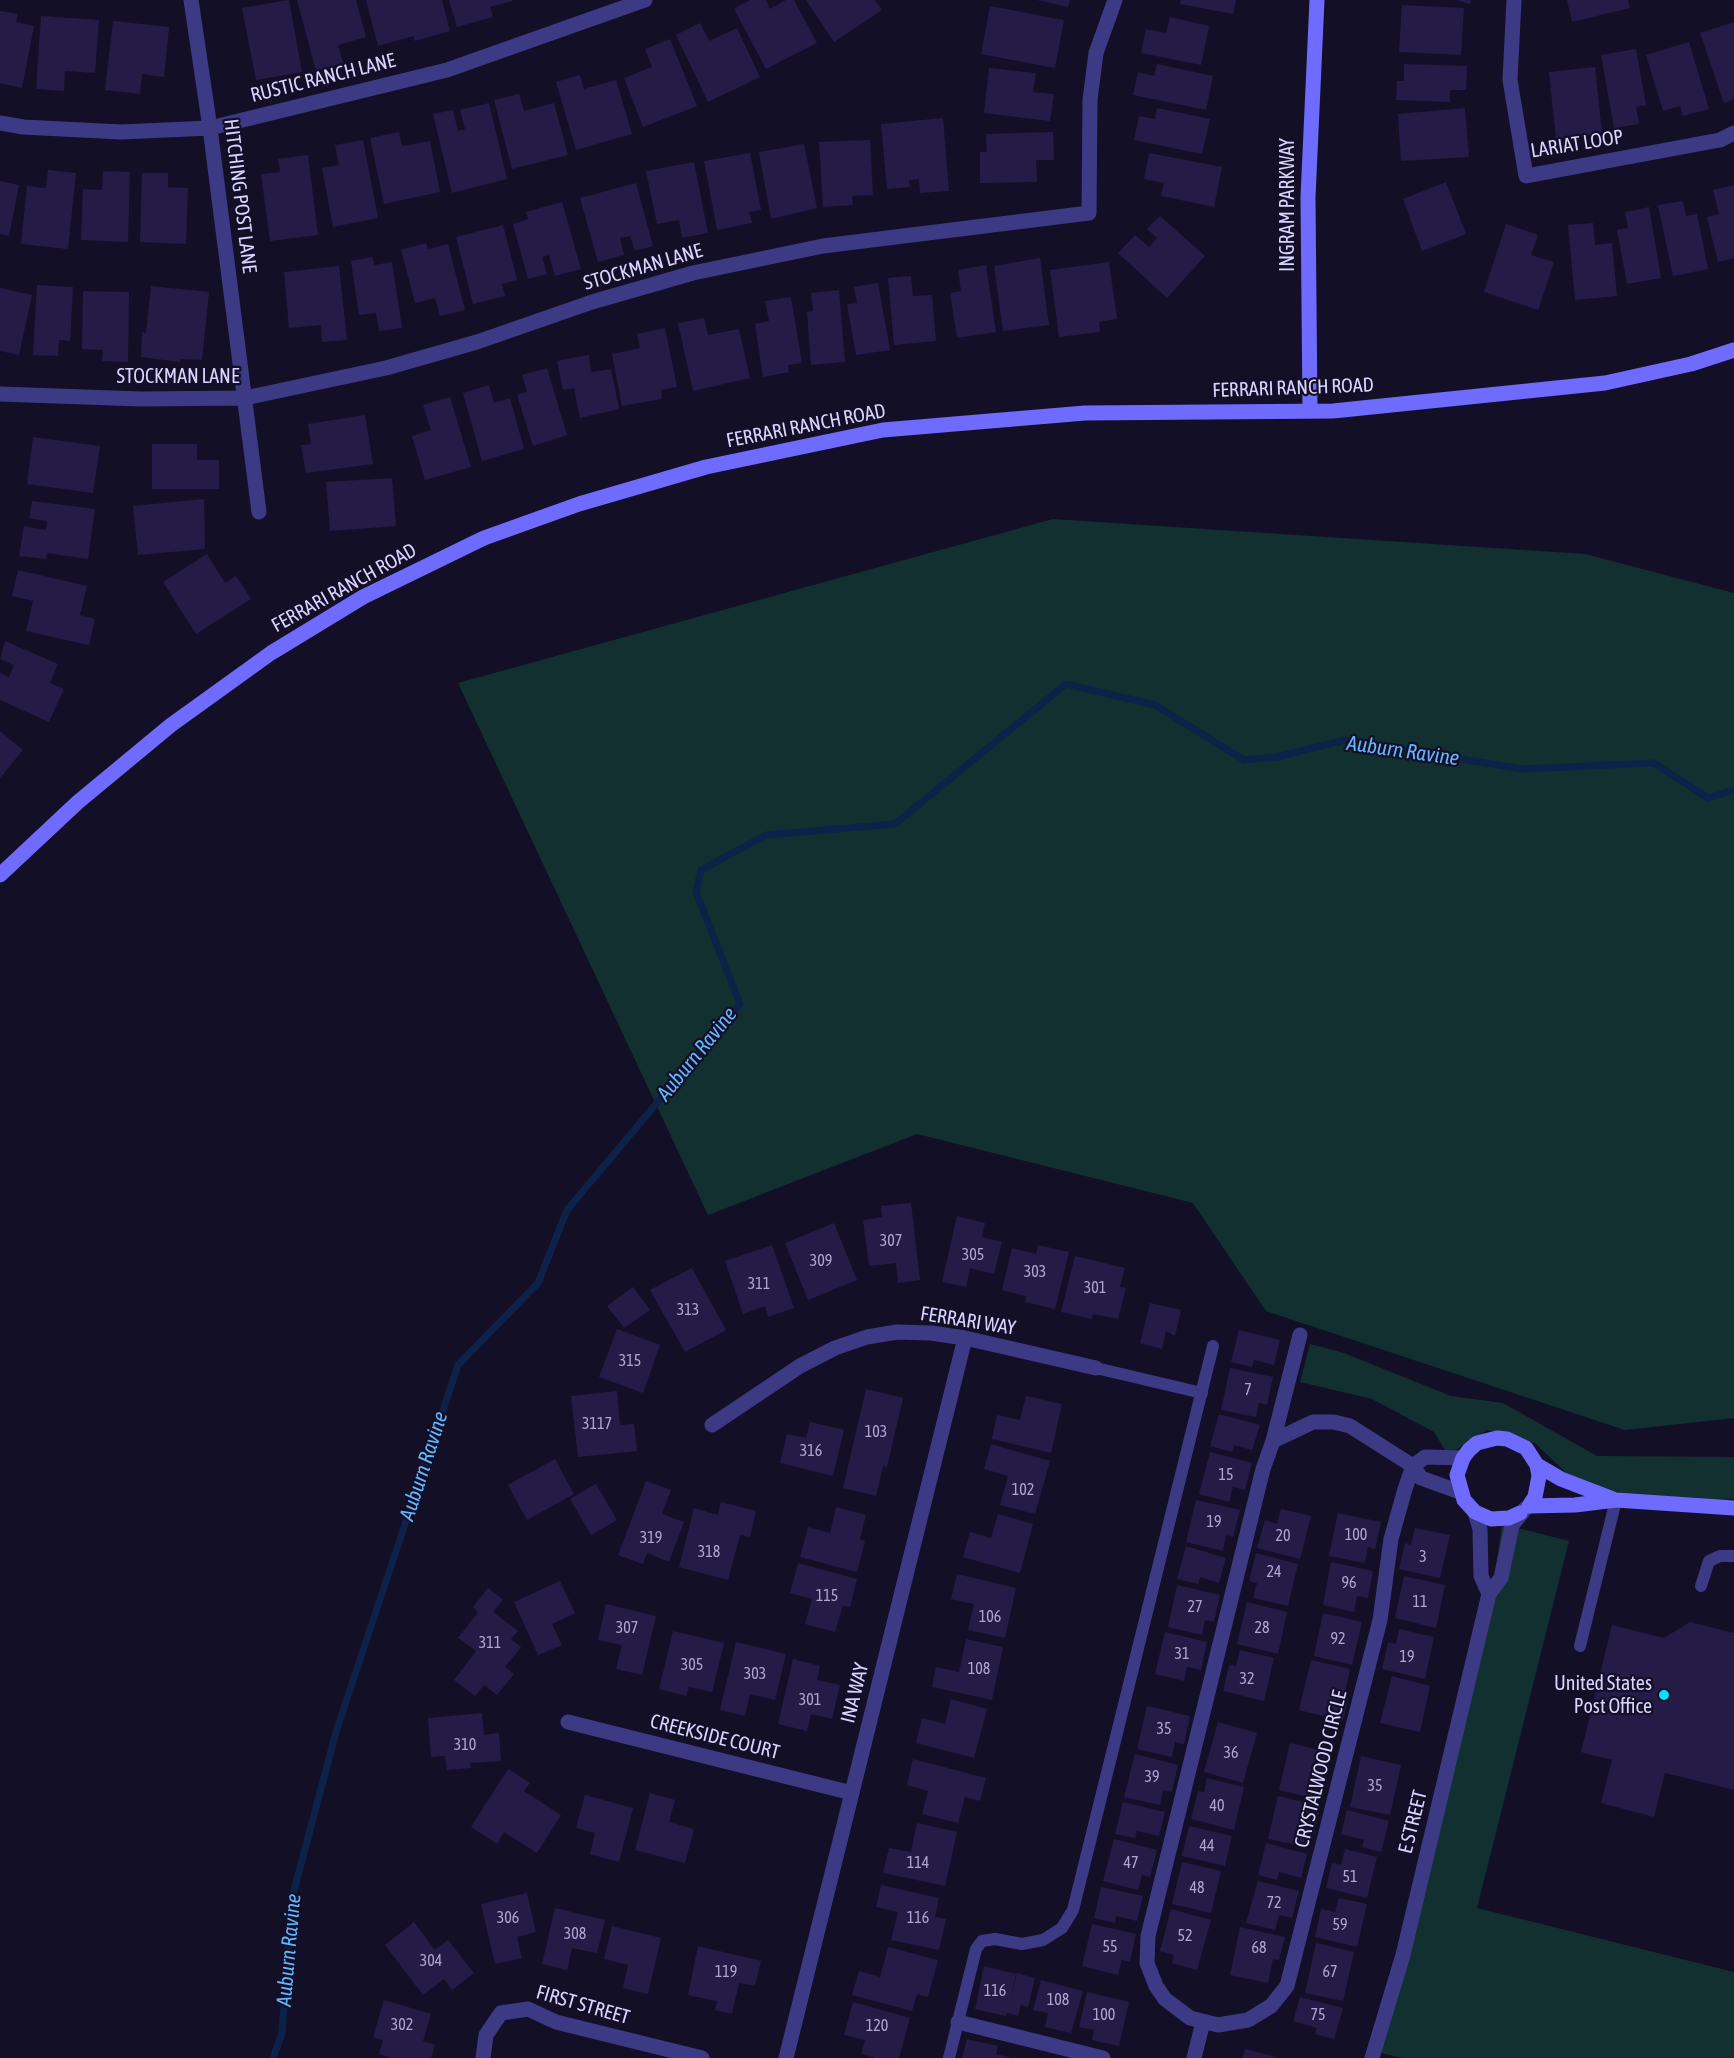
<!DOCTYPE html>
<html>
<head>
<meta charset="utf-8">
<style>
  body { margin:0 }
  canvas { display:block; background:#130f26 }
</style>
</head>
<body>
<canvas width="1734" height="2058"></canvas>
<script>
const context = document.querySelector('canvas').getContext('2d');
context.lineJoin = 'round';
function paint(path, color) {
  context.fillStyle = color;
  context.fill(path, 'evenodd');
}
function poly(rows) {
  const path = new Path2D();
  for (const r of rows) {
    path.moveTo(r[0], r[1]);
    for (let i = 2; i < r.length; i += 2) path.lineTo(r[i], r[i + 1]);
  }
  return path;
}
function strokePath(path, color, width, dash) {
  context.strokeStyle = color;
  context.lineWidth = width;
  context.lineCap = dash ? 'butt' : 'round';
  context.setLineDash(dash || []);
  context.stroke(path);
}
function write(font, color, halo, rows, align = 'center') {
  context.font = font + ' "Asap Condensed",sans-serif';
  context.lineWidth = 4.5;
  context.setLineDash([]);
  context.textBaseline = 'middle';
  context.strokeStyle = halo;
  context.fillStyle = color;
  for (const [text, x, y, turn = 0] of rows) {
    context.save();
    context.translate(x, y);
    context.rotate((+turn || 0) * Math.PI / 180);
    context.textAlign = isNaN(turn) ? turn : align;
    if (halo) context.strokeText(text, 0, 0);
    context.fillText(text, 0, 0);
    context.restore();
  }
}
paint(poly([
  [1053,519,1585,554,1734,593,1734,1418,1625,1430,1266,1311,1193,1203,917,1134,708,1215,458,683],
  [1310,1344,1344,1353,1451,1396,1503,1403,1597,1456,1734,1457,1734,1499,1689,1501,1585,1491,1535,1443,1487,1430,1448,1455,1434,1432,1372,1399,1300,1382],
  [1502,1524,1569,1541,1477,1908,1734,1972,1734,2058,1402,2058,1377,2052,1491,1606]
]), '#12302f');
strokePath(poly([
  [273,2058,282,2033,292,1898,336,1732,458,1365,538,1283,567,1210,740,1004,696,892,701,870,766,835,895,824,1066,684,1155,705,1244,760,1277,757,1345,740,1522,769,1654,763,1708,798,1734,790]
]), '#0c2248', 7);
paint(poly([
  [289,0,302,72,256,80,242,8],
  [297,0,356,0,366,37,338,45,343,63,316,71],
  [366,0,442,0,450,31,415,41,413,36,378,46],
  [449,0,512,0,512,1,490,7,493,17,457,27],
  [750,0,766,0,770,9,786,0,794,0,817,43,766,69,734,9],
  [806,0,875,0,882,10,834,42],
  [1037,0,1070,0,1068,7],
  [1181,0,1236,0,1233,14,1180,4],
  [1456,0,1471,0,1470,4],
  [1567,0,1628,0,1630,8,1572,22],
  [1402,5,1464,8,1461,55,1399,52],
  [990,6,1064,20,1055,68,981,54],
  [0,11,18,14,16,22,34,26,22,88,0,83],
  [41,16,99,20,95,73,65,71,64,91,36,89],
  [1170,17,1209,26,1201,65,1141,53,1146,29,1166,33],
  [113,21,169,27,164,77,142,74,140,94,105,90],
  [1734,22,1734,99,1724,103,1700,33],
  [700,23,709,41,737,28,760,77,708,102,676,35],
  [670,39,697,106,643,127,624,78,652,67,645,49],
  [1689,42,1709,109,1683,116,1680,106,1663,111,1646,55],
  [1636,49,1646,105,1636,107,1639,124,1614,128,1601,55],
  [1157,64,1213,76,1206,110,1133,95,1138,72,1154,76],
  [1404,64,1467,66,1466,90,1450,90,1450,102,1396,100,1397,81,1404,81],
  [1595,67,1602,133,1556,139,1549,72],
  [989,68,1036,73,1033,92,1054,94,1050,121,984,113],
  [580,75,584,89,616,80,632,134,576,150,556,82],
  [519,94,524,111,554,103,568,155,512,169,494,100],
  [489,103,507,179,452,193,433,114,453,110,458,131,465,129,460,110],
  [1157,108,1210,119,1202,154,1134,140,1139,116,1155,119],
  [1465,108,1469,157,1401,161,1398,114],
  [943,118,949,191,920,193,919,179,909,180,910,187,887,189,881,124],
  [399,132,402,146,430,141,440,192,384,204,370,138],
  [1053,132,1054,160,1036,160,1037,182,980,183,980,152,987,152,986,134],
  [363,140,378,218,333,227,322,168,339,165,335,145],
  [870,140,873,195,852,196,853,205,823,207,819,142],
  [804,144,817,208,771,219,759,152],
  [750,153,761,210,749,212,752,223,717,230,704,161],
  [1149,153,1222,167,1214,207,1161,196,1164,183,1144,179],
  [308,155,318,235,270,241,261,174,280,172,278,159],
  [694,162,708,233,682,238,679,220,657,224,646,171],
  [48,170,76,173,68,249,21,244,27,186,46,188],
  [103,171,130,172,128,242,81,240,83,189,102,190],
  [142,173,168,173,168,187,188,188,186,244,140,242],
  [0,181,19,185,9,236,0,234],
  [1446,182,1466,234,1422,251,1403,199],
  [636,183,653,246,635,251,630,236,620,238,624,255,598,262,580,198],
  [1734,185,1734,258,1718,262,1707,217,1719,214,1713,190],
  [1683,201,1686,216,1697,214,1708,269,1673,276,1658,205],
  [562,202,581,269,555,276,549,255,542,257,547,274,528,279,513,224,528,219,526,212],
  [1649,207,1661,278,1627,284,1617,230,1628,228,1625,212],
  [1160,216,1205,256,1167,298,1118,253,1135,235,1149,247,1157,238,1147,229],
  [1593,223,1595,245,1612,243,1617,296,1575,300,1568,225],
  [1506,224,1538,235,1531,255,1554,262,1538,310,1484,292],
  [503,225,517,280,502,284,505,296,473,304,456,237],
  [426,243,428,249,448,244,465,310,440,316,435,298,415,303,401,250],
  [373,257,374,265,392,262,402,328,379,331,376,313,359,315,351,261],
  [1040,258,1049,325,1003,331,994,266],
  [1109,262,1117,319,1099,322,1100,332,1059,337,1050,270],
  [986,265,996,332,957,338,950,293,961,291,958,270],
  [339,266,347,340,322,342,321,325,289,328,284,272],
  [911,276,913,296,932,295,936,341,894,345,888,278],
  [878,283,890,350,856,355,847,304,857,303,854,287],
  [37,285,73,287,70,341,59,340,58,356,33,355],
  [151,286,209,292,202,360,181,359,180,362,141,357,142,332,146,333],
  [0,288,32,295,19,355,0,351],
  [839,290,845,362,811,365,807,312,813,311,811,293],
  [83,291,129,292,128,362,102,361,103,350,82,349],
  [791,297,802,363,788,365,789,372,763,377,755,324,769,321,765,301],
  [704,318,708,335,739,329,750,378,693,391,678,323],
  [665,328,677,387,661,390,662,399,622,406,612,354,640,348,637,334],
  [589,355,591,372,611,369,619,409,580,418,574,388,563,390,557,361],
  [547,368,567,435,533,446,517,395,527,392,522,375],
  [489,385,494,403,510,398,524,449,482,461,463,393],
  [450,397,471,467,425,480,412,436,431,430,423,405],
  [365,415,373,464,306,473,301,445,311,444,308,424],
  [33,437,100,446,93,493,27,484],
  [152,444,197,444,197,460,219,460,219,489,152,489],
  [392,478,396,526,330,531,326,482],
  [204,499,205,549,138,555,133,506],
  [32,501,95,509,88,559,47,553,46,559,19,556,24,526,46,530,47,521,29,518],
  [207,554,225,583,236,576,251,599,196,634,163,582],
  [18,570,87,586,80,615,95,619,89,645,26,631,33,601,12,596],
  [5,641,58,664,50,683,64,689,49,722,0,700,0,673,9,677,14,665,0,659],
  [0,731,23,750,0,778],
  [911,1203,920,1280,898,1283,896,1263,869,1266,863,1220,882,1217,881,1206],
  [957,1216,985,1223,982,1237,1002,1242,994,1274,970,1268,966,1287,942,1282],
  [834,1223,857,1280,808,1300,785,1243],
  [772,1245,794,1308,768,1317,765,1306,743,1314,725,1261],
  [1038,1245,1069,1252,1055,1309,1025,1302,1026,1296,1002,1290,1012,1248,1036,1254],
  [1075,1256,1125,1268,1120,1287,1126,1288,1118,1319,1093,1314,1092,1319,1061,1312],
  [692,1268,726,1330,685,1352,650,1290],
  [633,1287,650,1310,624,1328,607,1306],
  [1150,1303,1181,1310,1175,1336,1166,1331,1162,1349,1140,1343],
  [617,1329,660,1345,643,1393,599,1377],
  [1239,1330,1280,1340,1274,1365,1254,1360,1252,1367,1231,1362],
  [1230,1368,1273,1377,1267,1405,1259,1403,1256,1417,1221,1410],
  [866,1389,903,1398,887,1467,883,1466,876,1496,843,1488],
  [617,1391,620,1425,634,1424,637,1451,578,1457,571,1396],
  [1026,1396,1062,1404,1051,1453,992,1439,997,1415,1020,1420],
  [1219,1414,1260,1425,1252,1450,1234,1445,1232,1452,1210,1446],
  [810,1422,844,1430,833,1476,780,1463,787,1434,806,1438],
  [991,1444,1050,1461,1035,1514,1000,1505,1008,1476,984,1469],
  [1210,1452,1252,1463,1245,1490,1233,1487,1229,1502,1199,1494],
  [555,1459,574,1494,527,1520,508,1485],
  [646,1481,671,1490,662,1514,684,1522,669,1562,647,1553,643,1564,618,1555],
  [596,1484,617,1520,591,1535,570,1499],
  [1196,1500,1240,1510,1233,1537,1226,1535,1223,1551,1186,1542],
  [721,1502,756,1511,750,1537,740,1535,728,1580,679,1567,694,1508,718,1515],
  [836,1507,866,1515,860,1539,865,1541,857,1572,800,1557,808,1527,830,1533],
  [1281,1509,1311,1516,1300,1559,1257,1548,1265,1520,1277,1524],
  [1338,1513,1381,1522,1375,1549,1368,1547,1365,1563,1329,1556],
  [998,1514,1033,1524,1020,1573,963,1557,970,1532,991,1538],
  [1415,1528,1450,1535,1440,1578,1399,1569,1405,1543,1411,1545],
  [1186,1546,1226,1558,1219,1583,1200,1577,1198,1584,1177,1579],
  [1256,1553,1298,1564,1288,1606,1253,1598,1257,1583,1249,1581],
  [1331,1562,1373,1571,1368,1598,1357,1596,1354,1612,1323,1605],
  [798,1563,857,1579,850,1607,843,1605,835,1632,805,1624,812,1599,790,1593],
  [957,1574,1016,1588,1005,1638,968,1630,974,1604,951,1599],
  [1404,1576,1445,1585,1436,1628,1395,1618],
  [560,1581,575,1613,552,1624,562,1645,538,1655,514,1602],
  [1177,1585,1220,1595,1214,1622,1205,1620,1202,1635,1168,1627],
  [488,1588,503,1600,493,1612,518,1631,511,1639,521,1647,505,1667,514,1674,497,1695,484,1685,475,1696,454,1680,476,1651,458,1638,478,1612,473,1607],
  [1247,1602,1287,1612,1278,1654,1237,1644],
  [606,1604,656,1616,642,1675,616,1669,622,1645,598,1640],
  [1323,1613,1362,1622,1352,1665,1314,1656],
  [1690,1622,1734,1633,1734,1790,1665,1773,1654,1817,1601,1803,1612,1760,1581,1752,1612,1625,1664,1638],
  [1399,1629,1434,1637,1425,1679,1382,1669,1388,1642,1396,1644],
  [673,1631,724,1643,712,1692,689,1687,686,1696,659,1689],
  [1165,1632,1207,1642,1201,1670,1187,1667,1184,1681,1155,1674],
  [966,1639,1003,1647,992,1700,932,1687,936,1667,959,1672],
  [736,1642,786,1654,775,1700,750,1694,745,1716,720,1710],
  [1240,1650,1274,1658,1264,1701,1223,1691,1229,1665,1236,1666],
  [793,1659,820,1666,817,1680,840,1685,832,1719,811,1714,807,1731,778,1724],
  [1311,1660,1350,1669,1344,1697,1348,1698,1343,1721,1299,1710],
  [1392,1676,1430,1686,1420,1732,1380,1723],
  [951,1699,987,1709,974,1758,916,1743,922,1718,945,1724],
  [1147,1706,1190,1716,1184,1744,1175,1742,1172,1757,1137,1749],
  [482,1713,484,1735,499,1733,501,1761,470,1763,471,1768,447,1770,445,1756,431,1757,428,1718],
  [1218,1722,1257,1733,1243,1783,1204,1772],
  [1290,1743,1331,1753,1321,1800,1279,1790],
  [1135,1754,1178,1765,1172,1792,1163,1790,1160,1805,1124,1797],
  [1361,1756,1401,1765,1390,1815,1350,1807],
  [913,1759,986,1778,980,1801,965,1797,958,1823,922,1814,928,1791,907,1785],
  [508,1769,530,1783,524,1791,561,1815,537,1853,504,1832,497,1844,471,1827],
  [1207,1778,1244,1787,1234,1830,1191,1819,1198,1791,1204,1792],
  [650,1793,675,1800,669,1822,694,1829,685,1863,635,1850],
  [585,1795,633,1808,619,1862,590,1854,595,1833,576,1828],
  [1278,1796,1320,1806,1314,1834,1306,1832,1303,1846,1268,1839],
  [1123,1802,1165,1812,1159,1836,1137,1831,1135,1838,1115,1834],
  [1347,1810,1389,1821,1381,1852,1362,1847,1364,1840,1341,1834],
  [917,1823,957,1832,945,1886,883,1873,889,1848,911,1852],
  [1189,1826,1232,1836,1225,1866,1182,1856],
  [1114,1839,1157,1850,1150,1877,1142,1875,1138,1890,1103,1881],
  [1266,1843,1307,1854,1301,1878,1279,1872,1277,1880,1258,1875],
  [1345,1849,1377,1857,1367,1898,1326,1888,1332,1863,1341,1865],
  [1182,1862,1221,1871,1211,1913,1172,1904],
  [1258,1881,1299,1891,1292,1918,1279,1915,1275,1930,1246,1923],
  [881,1885,939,1898,935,1917,946,1919,939,1950,891,1940,898,1912,876,1907],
  [1101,1887,1143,1896,1137,1921,1116,1916,1115,1923,1094,1918],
  [527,1893,536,1932,517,1937,522,1958,495,1964,481,1904],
  [1339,1898,1367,1904,1357,1947,1315,1937,1321,1909,1335,1912],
  [555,1908,605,1920,597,1953,572,1948,567,1970,542,1964],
  [1171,1909,1211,1920,1197,1970,1172,1963,1174,1955,1160,1951],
  [414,1922,435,1950,448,1940,474,1973,452,1990,444,1979,423,1995,385,1945],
  [1092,1924,1136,1934,1130,1962,1122,1960,1118,1975,1082,1966],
  [612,1926,661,1938,648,1994,623,1988,628,1965,604,1959],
  [1240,1927,1285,1937,1279,1960,1273,1959,1268,1983,1230,1975],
  [1316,1943,1354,1952,1343,2001,1305,1993],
  [698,1946,761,1961,755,1986,739,1983,732,2014,715,2010,717,2001,688,1995],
  [888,1947,938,1960,928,1997,917,1994,912,2011,852,1995,859,1971,880,1977],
  [984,1966,1016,1974,1010,2001,1017,1973,1035,1978,1028,2007,1021,2005,1018,2016,1007,2013,1006,2016,975,2009],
  [1041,1980,1083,1991,1071,2033,1045,2027,1048,2013,1033,2010],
  [1087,1992,1129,2002,1119,2046,1092,2040,1094,2030,1079,2027],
  [1300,1997,1343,2008,1334,2039,1315,2034,1317,2028,1293,2021],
  [384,2000,431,2014,423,2041,435,2045,431,2058,391,2058,379,2054,383,2040,373,2037],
  [853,2002,910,2018,899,2058,876,2058,861,2054,865,2040,844,2035],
  [967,2039,998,2046,996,2054,1011,2058,962,2058],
  [1245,2049,1276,2057,1276,2058,1243,2058]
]), '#241b47');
strokePath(poly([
  [1096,1368,1202,1393],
  [1701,1586,1709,1561,1720,1556,1734,1556],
  [1580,1646,1616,1500],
  [949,2058,976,1949,982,1941,995,1939,1022,1944,1043,1940,1062,1928,1073,1910,1213,1346]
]), '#3d3a85', 12);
strokePath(poly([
  [191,0,210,128,259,512],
  [1514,0,1510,80,1526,176,1720,140,1734,133],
  [0,123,23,127,121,132,210,128,447,70,645,0],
  [0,394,141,399,245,398,386,368,477,342,592,302,693,273,823,246,1089,213,1090,100,1096,53,1115,0],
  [1300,1335,1273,1441,1263,1469,1148,1936,1147,1963,1156,1986,1165,1999,1190,2018,1218,2025,1248,2020,1271,2006,1287,1986,1380,1620,1391,1539,1405,1489,1413,1466,1425,1457,1463,1458],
  [712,1425,800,1366,835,1348,867,1337,897,1332,931,1333,965,1338,1096,1368],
  [1273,1441,1313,1422,1334,1422,1350,1426,1413,1466,1421,1478,1460,1492],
  [1475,1512,1480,1529,1481,1576,1489,1594],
  [568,1722,852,1793],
  [958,2022,1103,2058],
  [483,2058,486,2035,501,2013,528,2009,556,2022,702,2058],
  [786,2058,965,1338],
  [1194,2058,1203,2022],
  [1372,2058,1403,1955,1489,1594,1501,1578,1512,1525,1525,1509]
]), '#3d3a85', 15);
strokePath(poly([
  [1310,411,1308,197,1317,0],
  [0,875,78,802,171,725,271,653,363,597,484,538,579,504,706,467,883,430,1085,413,1333,411,1605,383,1691,364,1734,350],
  [1537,1465,1561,1479,1613,1499],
  [1529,1506,1575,1505,1616,1500,1734,1508],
  [1520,1513,1509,1518,1491,1519,1475,1512,1464,1500,1457,1475,1463,1458,1469,1450,1477,1443,1497,1438,1507,1439,1526,1448,1537,1465,1539,1476,1535,1497,1529,1506]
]), '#6f6bff', 15);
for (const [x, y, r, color] of [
  [1664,1695,6,"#00e5ff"]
]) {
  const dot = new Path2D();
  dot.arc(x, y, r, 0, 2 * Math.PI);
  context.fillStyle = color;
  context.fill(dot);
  strokePath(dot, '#130f26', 2);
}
write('16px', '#aca6d1', null, [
  ["307",891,1241],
  ["305",973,1255],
  ["309",821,1261],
  ["303",1035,1272],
  ["311",759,1284],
  ["301",1095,1288],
  ["313",688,1310],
  ["315",630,1361],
  ["7",1248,1390],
  ["3117",597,1424],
  ["103",876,1432],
  ["316",811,1451],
  ["15",1226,1475],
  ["102",1023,1490],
  ["19",1214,1522],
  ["100",1356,1535],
  ["20",1283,1536],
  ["319",651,1538],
  ["318",709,1552],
  ["3",1423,1557],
  ["24",1274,1572],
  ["96",1349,1583],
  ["115",827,1596],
  ["11",1420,1602],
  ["27",1195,1607],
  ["106",990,1617],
  ["307",627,1628],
  ["28",1262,1628],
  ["92",1338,1639],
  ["311",490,1643],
  ["31",1182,1654],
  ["19",1407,1657],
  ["305",692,1665],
  ["108",979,1669],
  ["303",755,1674],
  ["32",1247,1679],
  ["301",810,1700],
  ["35",1164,1729],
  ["310",465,1745],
  ["36",1231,1753],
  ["39",1152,1777],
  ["35",1375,1786],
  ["40",1217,1806],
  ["44",1207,1846],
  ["114",918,1863],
  ["47",1131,1863],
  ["51",1350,1877],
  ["48",1197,1888],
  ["72",1274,1903],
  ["306",508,1918],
  ["116",918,1918],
  ["59",1340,1925],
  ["308",575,1934],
  ["52",1185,1936],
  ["55",1110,1947],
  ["68",1259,1948],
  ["304",431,1961],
  ["119",726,1972],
  ["67",1330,1972],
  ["116",995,1991],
  ["108",1058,2000],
  ["100",1104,2015],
  ["75",1318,2015],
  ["302",402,2025],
  ["120",877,2026]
]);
write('20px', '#d9d4ff', '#130f26', [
  ["RUSTIC RANCH LANE",323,78,-14],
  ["LARIAT LOOP",1577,144,-9],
  ["HITCHING POST LANE",240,196,83],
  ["INGRAM PARKWAY",1288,205,-90],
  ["STOCKMAN LANE",643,267,-16],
  ["STOCKMAN LANE",178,377],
  ["FERRARI RANCH ROAD",1293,388,-2],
  ["FERRARI RANCH ROAD",806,426,-11],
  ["FERRARI RANCH ROAD",344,588,-29],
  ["FERRARI WAY",968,1321,9],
  ["INA WAY",855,1693,-76],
  ["CREEKSIDE COURT",715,1737,14],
  ["CRYSTALWOOD CIRCLE",1321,1769,-76],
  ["E STREET",1413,1822,-76],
  ["FIRST STREET",583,2005,16]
]);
write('20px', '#d9d4ff', '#130f26', [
  ["United States",1652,1684],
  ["Post Office",1652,1707]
], 'right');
write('italic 21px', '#62b6ff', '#130f26', [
  ["Auburn Ravine",1403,751,8],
  ["Auburn Ravine",697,1054,-51],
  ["Auburn Ravine",424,1466,-72],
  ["Auburn Ravine",289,1950,-85]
]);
</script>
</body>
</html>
